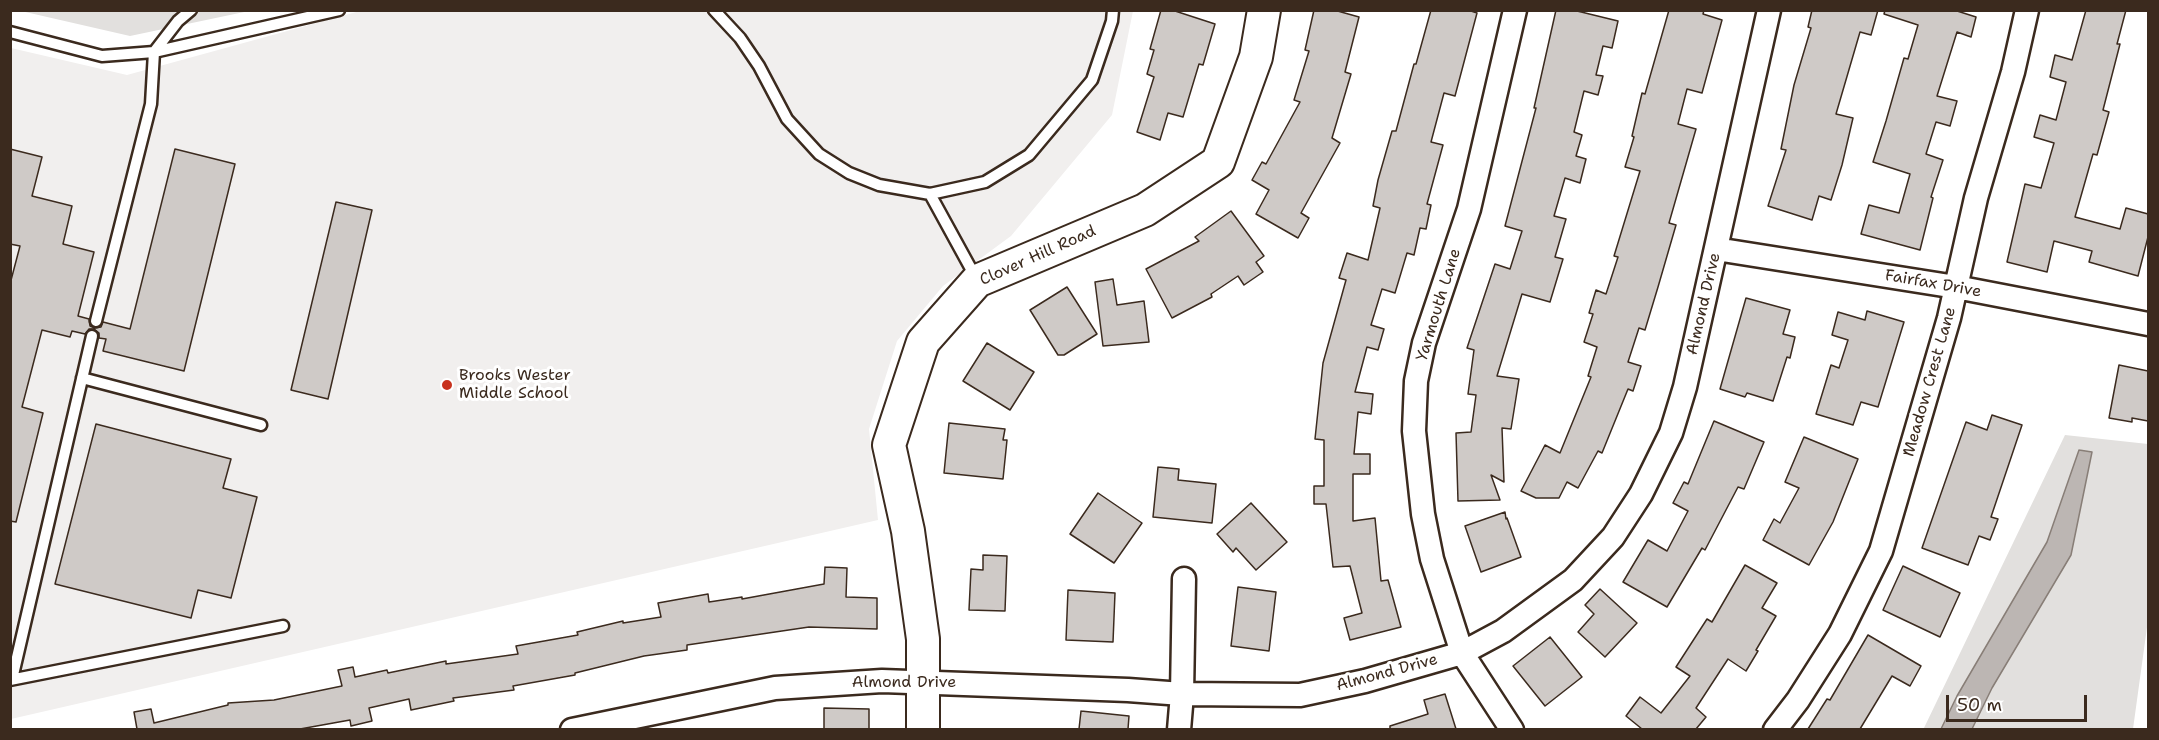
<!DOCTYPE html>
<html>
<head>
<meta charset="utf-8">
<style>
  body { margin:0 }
  #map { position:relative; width:2159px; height:740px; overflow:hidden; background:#fff; font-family:"Shantell Sans",sans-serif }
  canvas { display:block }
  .frame { position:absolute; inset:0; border:12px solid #3b2a1e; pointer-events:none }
  .scale { position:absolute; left:1946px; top:695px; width:141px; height:27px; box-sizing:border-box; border:3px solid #3b2a1e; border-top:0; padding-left:8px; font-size:18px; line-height:21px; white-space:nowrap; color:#3b2a1e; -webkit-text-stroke:4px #fff; paint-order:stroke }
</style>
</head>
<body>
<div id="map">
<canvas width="2159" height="740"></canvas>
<div class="frame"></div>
<div class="scale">50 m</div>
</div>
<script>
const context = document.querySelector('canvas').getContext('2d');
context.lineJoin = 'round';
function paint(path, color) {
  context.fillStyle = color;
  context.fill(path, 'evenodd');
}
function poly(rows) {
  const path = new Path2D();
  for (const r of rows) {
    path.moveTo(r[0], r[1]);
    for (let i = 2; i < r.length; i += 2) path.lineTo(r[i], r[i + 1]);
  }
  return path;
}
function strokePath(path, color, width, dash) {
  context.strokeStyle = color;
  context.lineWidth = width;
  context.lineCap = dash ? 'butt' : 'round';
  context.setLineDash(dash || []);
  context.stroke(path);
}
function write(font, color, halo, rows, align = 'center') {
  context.font = font + ' "Shantell Sans",sans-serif';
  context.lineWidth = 6;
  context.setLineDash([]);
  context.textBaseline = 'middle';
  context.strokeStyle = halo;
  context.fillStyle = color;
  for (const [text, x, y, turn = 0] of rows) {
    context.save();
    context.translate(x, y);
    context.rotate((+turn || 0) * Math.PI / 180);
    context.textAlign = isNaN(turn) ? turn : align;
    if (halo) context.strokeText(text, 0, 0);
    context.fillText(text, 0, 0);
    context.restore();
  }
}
paint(poly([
  [360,11,1133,11,1112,115,1011,236,943,286,897,341,869,429,878,520,11,719,11,48,127,75]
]), '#f1efee');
paint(poly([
  [21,11,249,11,130,36],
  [2065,435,2148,444,2148,620,2133,729,1923,730]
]), '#e2e0de');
const water = poly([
  [2079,450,2092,452,2071,555,1992,688,1972,729,1941,729,1957,696,2047,542,2079,450]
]);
paint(water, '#bcb6b3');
strokePath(water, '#887e77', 1.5);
const building = poly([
  [1161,10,1172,10,1215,24,1203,65,1199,64,1183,117,1168,113,1160,140,1137,132,1154,77,1147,74,1154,50,1150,49,1161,10],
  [1314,10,1334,10,1359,17,1345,72,1351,74,1332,138,1340,143,1301,213,1309,218,1298,238,1256,214,1269,190,1252,180,1262,162,1266,164,1300,102,1294,100,1309,51,1305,50,1314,10],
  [1431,10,1468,10,1477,13,1455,96,1444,93,1431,142,1443,145,1427,204,1431,205,1426,229,1420,228,1414,255,1407,253,1395,293,1382,289,1371,325,1384,329,1378,350,1367,347,1355,392,1373,394,1371,414,1358,412,1354,454,1370,454,1370,474,1353,474,1353,521,1375,518,1381,581,1388,580,1401,627,1350,640,1344,618,1362,613,1350,566,1333,567,1326,504,1314,504,1314,486,1324,486,1324,440,1315,439,1323,363,1346,280,1339,278,1347,253,1368,260,1380,208,1373,206,1378,180,1392,131,1396,131,1414,64,1416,64,1431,10],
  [1556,10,1573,10,1618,21,1612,48,1603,46,1596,75,1603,76,1598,95,1584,91,1574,132,1582,135,1576,156,1586,159,1580,183,1565,178,1554,216,1566,219,1555,257,1563,259,1550,302,1522,294,1497,376,1519,379,1511,429,1502,428,1504,482,1491,475,1500,500,1458,501,1456,433,1471,432,1476,395,1468,394,1474,350,1467,348,1495,264,1510,269,1522,231,1505,226,1536,108,1534,108,1556,10],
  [1669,10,1704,10,1703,14,1722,20,1702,93,1687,89,1678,124,1696,129,1669,223,1676,225,1658,287,1645,330,1639,328,1628,362,1641,366,1633,391,1628,389,1602,453,1598,451,1578,488,1567,482,1559,498,1536,498,1521,491,1545,445,1560,453,1591,377,1588,376,1597,347,1584,342,1593,314,1589,313,1596,290,1606,294,1618,257,1614,256,1640,171,1625,167,1634,137,1632,136,1642,93,1645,94,1669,10],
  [1812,10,1878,10,1871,35,1860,32,1836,114,1853,118,1842,165,1831,200,1819,196,1812,220,1768,206,1786,150,1781,149,1794,85,1811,28,1808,27,1812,10],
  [1885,10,1954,10,1976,17,1971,37,1957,32,1937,96,1957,101,1950,126,1936,122,1926,154,1943,160,1931,197,1933,198,1920,250,1861,234,1869,205,1899,213,1910,174,1873,162,1886,121,1904,58,1908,59,1918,25,1884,14,1885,10],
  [2086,10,2126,10,2117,44,2120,44,2103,110,2109,112,2097,155,2093,154,2075,217,2120,229,2126,208,2148,214,2148,237,2138,276,2089,262,2092,251,2054,241,2047,272,2007,262,2025,184,2041,188,2054,143,2034,137,2040,115,2056,120,2066,82,2050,77,2055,55,2072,60,2086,10],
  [10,149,42,157,32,196,72,206,63,244,94,252,78,316,89,319,90,326,95,328,101,327,103,322,130,329,175,149,235,164,184,371,103,351,106,339,99,338,99,333,94,329,89,329,85,334,72,331,70,337,42,330,22,407,43,413,16,522,10,521,10,284,20,246,10,244,10,149],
  [336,202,372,210,328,399,291,390,336,202],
  [1231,211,1264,256,1256,262,1263,272,1244,285,1238,276,1211,294,1212,297,1172,318,1146,269,1199,241,1195,237,1231,211],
  [1113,279,1117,305,1144,301,1149,342,1103,346,1095,282,1113,279],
  [1067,287,1097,334,1064,355,1058,355,1030,310,1067,287],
  [1746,298,1790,310,1783,334,1795,337,1790,358,1787,357,1773,401,1747,393,1745,397,1720,389,1746,298],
  [1867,311,1904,322,1878,407,1861,402,1853,425,1816,414,1831,365,1839,368,1848,340,1832,335,1838,312,1865,320,1867,311],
  [987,343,1034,372,1010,410,963,381,987,343],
  [2119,365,2148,371,2148,421,2132,418,2132,422,2109,418,2119,365],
  [1992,415,2022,425,1991,517,1998,519,1990,540,1979,536,1968,565,1922,548,1966,422,1987,430,1992,415],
  [1714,421,1764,442,1744,489,1738,487,1705,550,1702,548,1667,607,1623,582,1648,540,1667,551,1688,511,1673,503,1684,482,1688,484,1714,421],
  [949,423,1005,429,1003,440,1007,440,1003,479,944,473,949,423],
  [96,424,231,459,223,488,257,497,231,598,198,590,191,618,55,584,96,424],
  [1804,437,1858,459,1833,522,1809,565,1763,540,1774,519,1780,523,1799,488,1785,482,1804,437],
  [1158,467,1179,469,1178,480,1216,484,1212,523,1153,517,1158,467],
  [1098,493,1142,523,1114,563,1070,534,1098,493],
  [1251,503,1287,542,1256,570,1236,548,1233,552,1217,534,1251,503],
  [1505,512,1506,519,1507,518,1521,557,1481,572,1465,526,1505,512],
  [983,555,1007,556,1005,611,969,610,971,569,983,570,983,555],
  [1745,565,1777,583,1762,608,1776,616,1756,650,1758,651,1746,671,1728,659,1696,708,1706,717,1696,729,1642,729,1626,716,1640,697,1661,713,1690,676,1676,667,1707,619,1712,622,1745,565],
  [1903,566,1960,593,1940,637,1883,610,1903,566],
  [825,567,847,568,846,597,877,598,877,629,809,627,687,645,687,650,644,656,575,673,575,675,513,686,514,690,453,698,454,701,411,710,409,699,369,708,372,721,351,726,350,720,300,729,137,729,134,712,151,709,154,723,228,705,228,703,274,700,342,686,338,670,353,667,355,677,387,670,388,673,446,661,446,664,518,654,516,646,578,635,577,632,623,621,623,623,661,617,658,603,708,594,709,602,742,597,742,599,824,584,825,567],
  [1238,587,1276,592,1269,651,1231,646,1238,587],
  [1600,589,1637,623,1605,657,1578,632,1594,614,1585,605,1600,589],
  [1068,590,1115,593,1113,642,1066,640,1068,590],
  [1868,635,1921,666,1910,686,1892,676,1860,729,1808,729,1827,699,1830,700,1868,635],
  [1550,637,1582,677,1545,706,1513,666,1550,637],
  [1445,694,1456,729,1390,729,1390,726,1428,714,1424,700,1445,694],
  [824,708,869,709,869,729,824,729,824,708],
  [1081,711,1129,716,1128,729,1079,729,1081,711]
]);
paint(building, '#cfcac7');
strokePath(building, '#3b2a1e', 1.5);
const lane = poly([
  [714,10,740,38,759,66,787,119,819,154,849,173,879,185,930,194,985,182,1029,155,1092,80,1112,21,1113,10],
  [10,32,102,56,154,52,339,10],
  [930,194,976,278],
  [96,321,151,104,154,52,178,21,191,10],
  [82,378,261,425],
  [12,679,92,336],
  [10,680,283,626]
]);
const street = poly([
  [1716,249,1956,287,2148,324],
  [572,730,775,688,882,681,1128,690,1182,694,1300,695,1365,681,1462,653,1503,631,1573,580,1613,537,1641,494,1671,433,1685,387,1769,10],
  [1179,730,1182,694,1184,579],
  [1512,730,1462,653,1432,559,1423,514,1414,431,1416,381,1424,343,1469,209,1515,10],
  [1775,730,1798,700,1840,634,1881,551,1949,318,1976,198,2013,72,2027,10]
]);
const secondary = poly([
  [923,730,923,639,908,531,889,445,923,342,977,281,1145,210,1218,162,1256,57,1264,10]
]);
strokePath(lane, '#3b2a1e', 15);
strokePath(street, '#3b2a1e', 27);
strokePath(secondary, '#3b2a1e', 36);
strokePath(lane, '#fff', 10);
strokePath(street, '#fff', 22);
strokePath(secondary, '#fff', 32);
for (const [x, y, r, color] of [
  [447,385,6,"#c8321e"]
]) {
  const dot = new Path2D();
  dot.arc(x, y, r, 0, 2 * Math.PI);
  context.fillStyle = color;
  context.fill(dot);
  strokePath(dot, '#fff', 2);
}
write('16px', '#3b2a1e', '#fff', [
  ["Clover Hill Road",1038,256,-24],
  ["Fairfax Drive",1933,284,10],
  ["Almond Drive",1704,304,-77],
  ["Yarmouth Lane",1439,305,-73],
  ["Meadow Crest Lane",1930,382,-74],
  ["Almond Drive",1387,673,-15],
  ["Almond Drive",904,683]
]);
write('16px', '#3b2a1e', '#fff', [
  ["Brooks Wester",459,376],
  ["Middle School",459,394]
], 'left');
</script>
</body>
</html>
